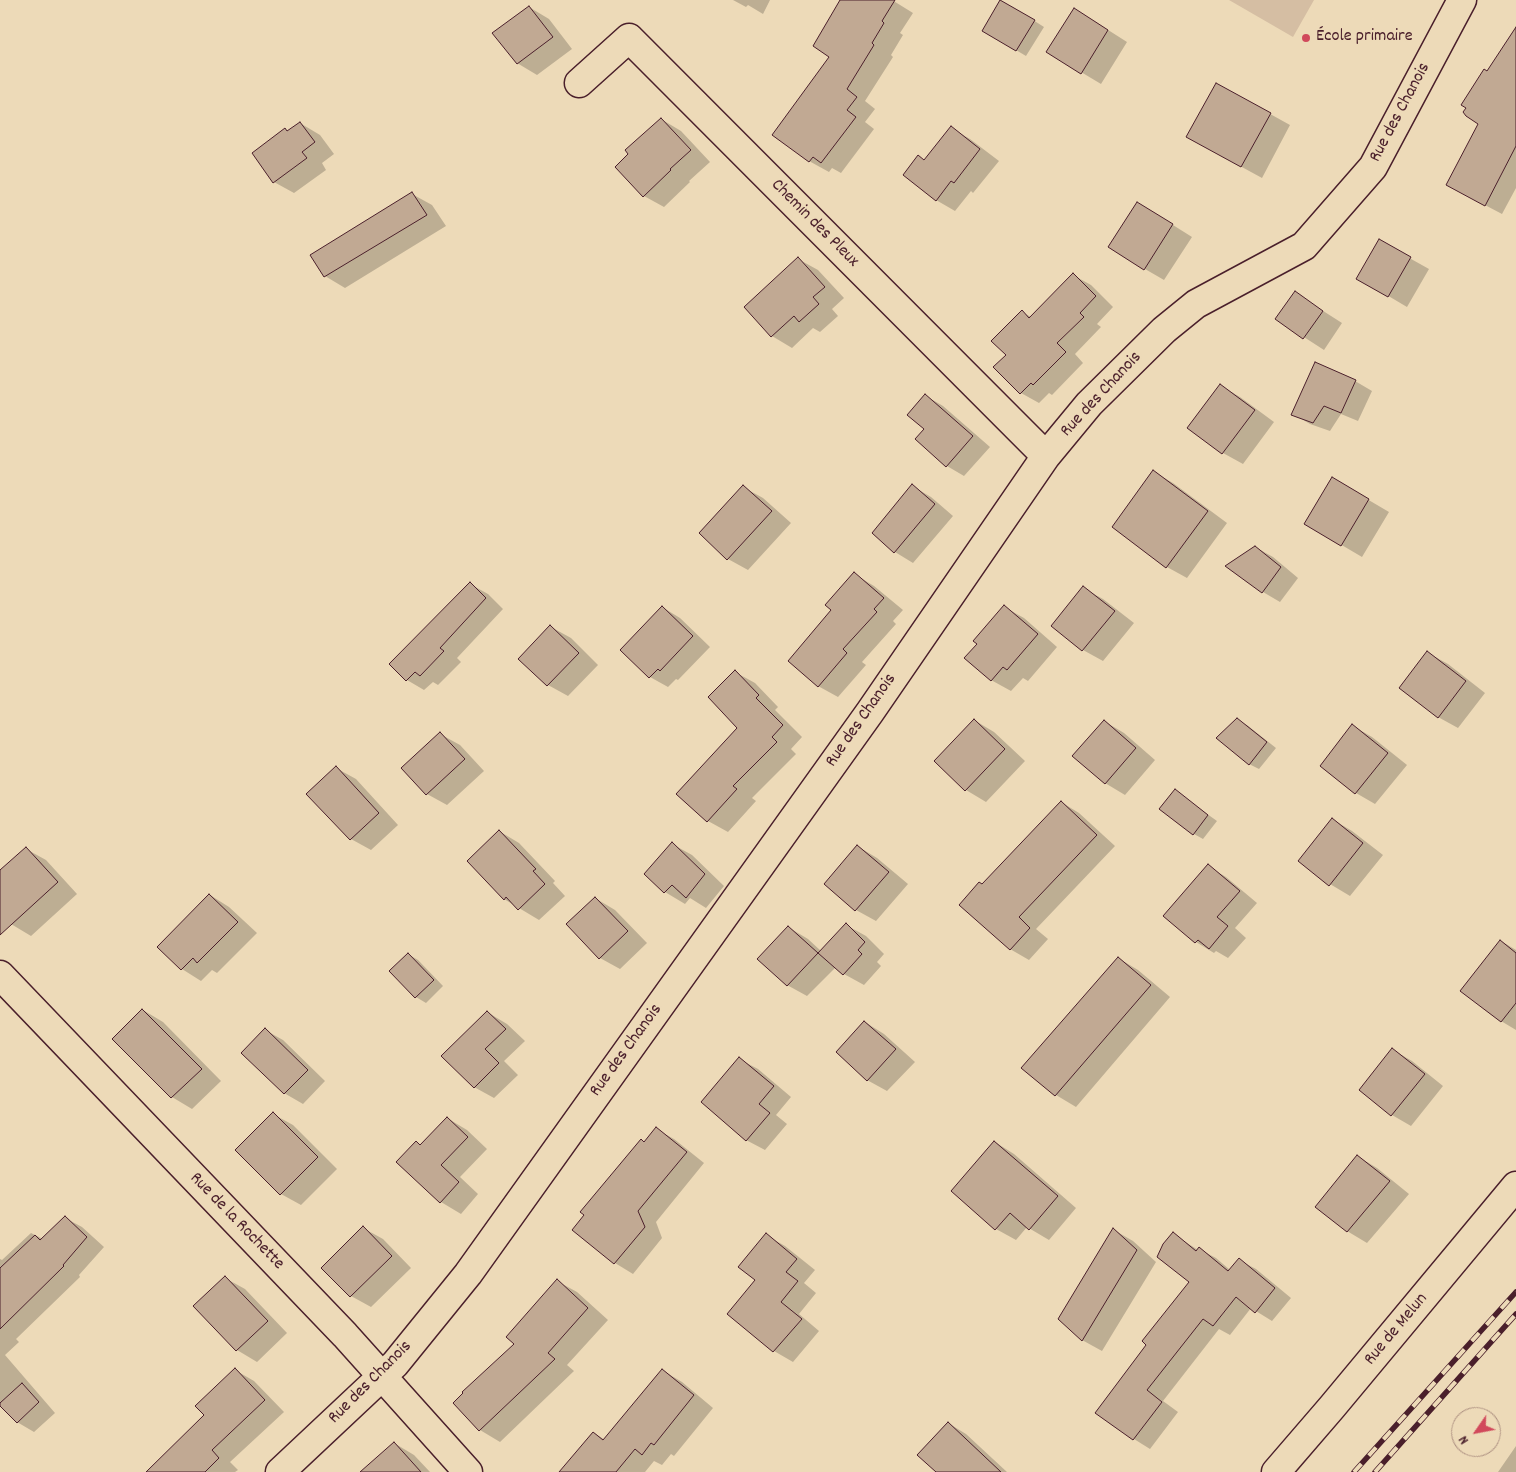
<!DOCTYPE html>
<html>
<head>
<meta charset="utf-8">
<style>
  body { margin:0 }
  #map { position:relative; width:1516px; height:1472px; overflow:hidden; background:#eddab8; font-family:Dekko,sans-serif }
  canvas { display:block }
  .north { position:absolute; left:1451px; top:1407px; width:50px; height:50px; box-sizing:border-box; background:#eddab8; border:1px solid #ac8f80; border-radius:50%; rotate:237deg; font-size:14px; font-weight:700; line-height:20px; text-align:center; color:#4a1f2b }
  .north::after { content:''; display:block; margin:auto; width:18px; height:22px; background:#d1495b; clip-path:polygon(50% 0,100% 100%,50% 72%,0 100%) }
</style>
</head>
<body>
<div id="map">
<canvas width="1516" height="1472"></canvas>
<div class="north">N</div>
</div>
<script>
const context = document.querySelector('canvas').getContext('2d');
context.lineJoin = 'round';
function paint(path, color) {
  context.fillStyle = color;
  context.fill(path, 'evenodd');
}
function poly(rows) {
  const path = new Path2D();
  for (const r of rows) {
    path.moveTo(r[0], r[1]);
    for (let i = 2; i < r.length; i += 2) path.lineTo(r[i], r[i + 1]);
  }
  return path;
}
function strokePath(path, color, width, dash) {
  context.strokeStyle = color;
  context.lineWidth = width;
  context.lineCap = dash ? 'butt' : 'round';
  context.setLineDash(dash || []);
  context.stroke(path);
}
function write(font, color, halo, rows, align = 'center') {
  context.font = font + ' Dekko,sans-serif';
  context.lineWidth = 4.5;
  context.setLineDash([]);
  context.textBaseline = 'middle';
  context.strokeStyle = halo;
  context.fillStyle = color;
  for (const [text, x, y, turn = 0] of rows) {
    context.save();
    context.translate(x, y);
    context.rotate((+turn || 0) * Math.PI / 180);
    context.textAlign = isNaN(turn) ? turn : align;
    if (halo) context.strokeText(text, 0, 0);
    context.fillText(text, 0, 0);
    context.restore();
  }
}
paint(poly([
  [1229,0,1314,0,1293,37]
]), '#d5bea3');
paint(poly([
  [733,0,770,0,763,14,748,5,746,7],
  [841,0,892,0,913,13,900,33,903,35,891,55,893,57,865,101,875,109,865,122,874,129,841,173,832,168,829,172,809,161],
  [1011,6,1044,27,1026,56,984,31],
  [529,7,549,19,572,49,537,75,517,63],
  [1094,21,1127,42,1101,84,1081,72],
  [1516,30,1516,188,1502,214,1464,194,1480,123,1487,72],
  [1216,84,1290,125,1262,178,1207,148],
  [661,119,681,131,710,162,689,181,690,182,664,207,644,196],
  [300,123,320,135,334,154,322,163,326,170,294,193,274,182,285,130,289,132],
  [951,128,970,139,999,161,973,193,971,191,955,211,936,200,925,161],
  [412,194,432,205,446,226,345,288,325,276],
  [1157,215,1192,237,1164,280,1145,269],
  [1379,241,1429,269,1407,307,1358,278],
  [798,259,818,270,844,298,832,309,838,316,820,332,813,328,792,348,772,336,746,307],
  [1073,275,1091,285,1113,307,1097,324,1101,327,1075,354,1083,363,1052,395,1049,393,1039,403,1021,393,995,367,1008,355,1022,312,1031,317],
  [1295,293,1342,323,1324,350,1276,319],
  [1355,381,1372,391,1358,421,1341,414,1330,431,1310,424,1293,414],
  [1221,386,1240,397,1274,422,1243,464,1223,453,1189,428],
  [926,396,943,406,990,447,964,476,947,466,916,439,925,429],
  [1154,472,1173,483,1227,523,1187,578,1167,567,1113,527],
  [1333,479,1389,512,1362,557,1306,524],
  [912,486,931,497,953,516,913,563,895,552],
  [743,487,763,498,791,523,748,570,728,559],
  [1255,547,1273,557,1298,578,1280,602,1263,592],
  [854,574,874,586,903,610,893,621,896,624,862,662,866,665,838,697,818,686,833,610],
  [470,584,488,594,503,609,457,658,461,662,438,685,433,682,424,690,407,680],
  [1083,588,1103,599,1134,623,1103,661,1083,650],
  [662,607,680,618,710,647,678,680,676,679,668,687,650,677],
  [1004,607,1024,618,1057,647,1028,681,1023,678,1011,691,991,680,978,644],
  [551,627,571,638,598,665,568,696,548,685],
  [1428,653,1448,664,1485,693,1458,728,1438,717],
  [735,672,755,683,778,707,775,710,802,737,791,749,796,754,752,798,756,801,728,832,708,821,738,728],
  [974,720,994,732,1025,761,986,802,966,790],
  [1237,720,1247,725,1276,748,1259,769,1249,764],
  [1104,721,1124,733,1155,760,1125,795,1105,783],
  [1353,726,1372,737,1407,765,1375,804,1356,793,1322,766],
  [440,734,460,745,484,771,447,805,427,794],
  [336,768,356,779,398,825,371,850,351,839],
  [1175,791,1217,821,1203,839,1194,834],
  [1061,802,1079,813,1115,846,1036,929,1048,939,1029,960,1010,949,983,885],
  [1332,819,1352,831,1383,855,1350,896,1330,884],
  [499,831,519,843,555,881,553,883,565,896,539,920,504,899],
  [672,844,692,855,724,886,706,908,690,898,685,904,665,892,646,874],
  [857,846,877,858,908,884,876,921,856,910],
  [26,849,46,860,77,894,31,936,11,924,0,912,0,872],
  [1208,866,1226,877,1257,903,1235,928,1246,938,1228,958,1216,951,1214,953,1196,942],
  [210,895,229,907,257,933,217,973,212,970,201,981,182,969,159,947],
  [595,898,615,910,647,943,620,969,600,958],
  [846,925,866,936,884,954,877,962,881,966,864,985,844,974,836,967,807,996,787,985,788,927,808,939,821,951],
  [1501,941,1516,950,1516,1030,1501,1021],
  [408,954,418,960,443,986,426,1003,416,997,391,971],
  [1118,958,1138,970,1170,997,1076,1107,1056,1095,1023,1068],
  [143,1010,163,1022,221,1081,192,1109,172,1097,114,1039],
  [487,1012,507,1024,525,1041,504,1061,518,1075,494,1098,474,1087],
  [865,1022,884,1034,915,1062,887,1091,867,1080],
  [265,1030,283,1040,325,1081,303,1104,284,1093],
  [1393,1050,1412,1061,1443,1086,1411,1126,1392,1115,1360,1089],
  [739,1059,758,1069,791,1097,776,1115,787,1124,765,1150,746,1140],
  [273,1114,293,1125,337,1169,301,1205,281,1194],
  [447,1118,467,1130,487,1149,460,1177,478,1194,461,1214,441,1202,398,1162,417,1143,421,1145],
  [656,1129,674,1139,704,1163,656,1222,662,1238,633,1274,615,1263,645,1143],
  [995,1142,1014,1154,1076,1208,1049,1240,1027,1227,1016,1240,996,1229],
  [1357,1156,1377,1168,1409,1194,1367,1243,1347,1231],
  [65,1218,82,1227,104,1247,79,1275,80,1277,16,1339,19,1342,5,1355,55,1413,34,1432,17,1422,0,1403,0,1259,2,1260,31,1233,43,1239],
  [363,1228,383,1239,411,1268,371,1307,351,1296],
  [1114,1230,1133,1241,1156,1262,1102,1351,1082,1340],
  [1173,1234,1198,1250,1199,1249,1216,1258,1230,1270,1239,1260,1256,1269,1291,1298,1272,1321,1251,1308,1230,1335,1219,1329,1163,1401,1178,1412,1150,1449,1134,1439,1097,1412,1148,1345,1191,1281],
  [766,1235,785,1246,815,1270,804,1283,816,1293,799,1314,819,1331,793,1362,774,1351,729,1314,756,1280],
  [225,1278,245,1289,287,1333,257,1362,237,1350,195,1306],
  [557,1281,577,1292,608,1320,567,1365,574,1371,500,1442,480,1430,454,1403,516,1344],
  [235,1370,254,1381,284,1412,230,1462,238,1470,235,1472,148,1472,206,1415],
  [662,1370,682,1382,713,1408,674,1456,671,1454,662,1465,654,1461,645,1472,567,1472,594,1433,605,1440],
  [948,1423,966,1434,1007,1472,938,1472],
  [394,1443,414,1455,430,1472,362,1472],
  [1516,1446,1516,1472,1498,1472]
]), '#0003');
const building = poly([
  [840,0,895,0,882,21,884,23,872,43,874,45,847,89,857,97,847,110,856,117,821,163,813,157,809,162,772,135,829,57,813,46,840,0],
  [1000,0,1035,20,1016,51,982,31,1000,0],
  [529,6,553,37,517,64,492,33,529,6],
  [1074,8,1108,30,1081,74,1046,52,1074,8],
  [1516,27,1516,146,1485,206,1446,185,1478,124,1466,116,1463,112,1466,108,1461,105,1484,69,1487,71,1516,27],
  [1216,83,1271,113,1241,167,1186,137,1216,83],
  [661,118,691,150,670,169,671,170,643,197,615,167,628,154,625,150,661,118],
  [300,122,315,142,302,152,307,158,273,183,252,153,285,128,287,131,300,122],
  [951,126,980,149,954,183,951,181,936,201,903,175,918,155,924,160,951,126],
  [412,192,427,215,324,277,310,255,412,192],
  [1137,202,1173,224,1144,270,1108,247,1137,202],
  [1379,239,1411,257,1388,297,1356,279,1379,239],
  [798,257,825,287,813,297,819,304,799,322,794,316,771,337,744,307,798,257],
  [1073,273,1096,296,1080,313,1084,317,1057,343,1066,352,1033,385,1031,383,1020,394,993,367,1006,355,991,341,1022,310,1029,318,1073,273],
  [1295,291,1323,311,1303,339,1275,319,1295,291],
  [1315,362,1356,380,1341,413,1324,406,1313,423,1291,415,1315,362],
  [1220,384,1255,410,1222,454,1187,428,1220,384],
  [925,394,973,436,946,467,915,439,924,429,907,415,925,394],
  [1153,470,1208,511,1166,568,1112,527,1153,470],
  [1332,477,1369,499,1341,546,1304,524,1332,477],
  [912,484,935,504,894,553,872,533,912,484],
  [743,485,772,511,727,560,699,533,743,485],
  [1255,546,1281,567,1262,593,1225,566,1255,546],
  [854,572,884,598,874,609,877,612,843,649,847,653,818,687,788,661,831,610,825,605,854,572],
  [470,582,486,598,440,648,444,651,420,676,415,672,406,681,389,664,470,582],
  [1083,586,1115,611,1082,651,1051,626,1083,586],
  [1004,605,1038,634,1007,670,1003,667,991,681,964,658,977,644,973,641,1004,605],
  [662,606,693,636,660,671,658,669,649,678,620,650,662,606],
  [550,625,579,653,547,686,518,659,550,625],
  [1427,651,1466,681,1438,718,1399,688,1427,651],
  [735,670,759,695,756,698,783,725,772,737,777,742,733,786,737,789,707,822,676,794,737,728,708,697,735,670],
  [1237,718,1267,742,1249,765,1216,738,1237,718],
  [974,719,1005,749,965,791,934,761,974,719],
  [1104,720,1136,748,1105,784,1072,756,1104,720],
  [1352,724,1388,753,1355,794,1320,766,1352,724],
  [440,732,465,759,426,795,401,768,440,732],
  [336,766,379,813,350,840,306,794,336,766],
  [1175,789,1208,815,1193,835,1159,809,1175,789],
  [1061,801,1097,835,1019,917,1030,928,1010,950,959,905,979,882,982,884,1061,801],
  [1332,818,1363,843,1329,886,1298,861,1332,818],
  [499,830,536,869,533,871,545,884,518,910,506,897,504,900,467,861,499,830],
  [672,842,705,874,686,898,672,885,664,893,644,874,672,842],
  [857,845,889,872,855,911,824,884,857,845],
  [26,847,58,882,0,935,0,870,26,847],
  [1208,864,1240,891,1217,917,1228,926,1209,949,1198,940,1195,943,1163,916,1208,864],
  [209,894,238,922,197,963,193,958,181,970,157,947,209,894],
  [595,897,628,931,599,959,566,924,595,897],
  [846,923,865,942,858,950,862,954,843,975,818,953,846,923],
  [788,926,818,953,787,986,757,959,788,926],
  [1500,940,1516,953,1516,1003,1501,1022,1460,991,1500,940],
  [408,953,434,980,415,998,389,971,408,953],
  [1118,957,1151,985,1055,1096,1021,1068,1118,957],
  [142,1009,202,1069,171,1098,112,1039,142,1009],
  [487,1011,506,1029,485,1049,499,1063,474,1088,441,1056,487,1011],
  [864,1021,896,1049,867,1081,836,1052,864,1021],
  [265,1028,308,1070,284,1094,241,1053,265,1028],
  [1392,1048,1425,1074,1391,1116,1359,1090,1392,1048],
  [739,1057,774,1086,759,1104,770,1113,746,1141,701,1102,739,1057],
  [273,1112,318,1157,280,1195,235,1150,273,1112],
  [447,1117,468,1137,441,1165,459,1182,440,1203,396,1162,416,1141,420,1145,447,1117],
  [656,1127,687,1152,638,1211,645,1227,614,1264,572,1230,584,1215,580,1212,641,1139,644,1142,656,1127],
  [994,1141,1058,1196,1029,1230,1010,1213,995,1230,951,1191,994,1141],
  [1357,1155,1390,1181,1347,1232,1315,1207,1357,1155],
  [65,1216,87,1237,63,1265,64,1266,0,1329,0,1268,35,1235,40,1240,65,1216],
  [363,1226,392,1256,350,1297,321,1268,363,1226],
  [1113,1228,1137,1250,1082,1341,1058,1319,1113,1228],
  [1173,1232,1196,1251,1199,1247,1228,1271,1239,1258,1275,1288,1255,1313,1236,1297,1213,1326,1203,1319,1147,1390,1162,1402,1133,1440,1095,1413,1146,1345,1142,1341,1189,1282,1157,1257,1163,1244,1173,1232],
  [766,1233,797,1259,786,1272,798,1281,781,1302,802,1319,773,1352,727,1314,755,1280,738,1267,766,1233],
  [225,1276,268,1321,236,1351,193,1306,225,1276],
  [557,1279,588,1308,548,1353,555,1359,479,1431,453,1403,463,1393,462,1392,514,1344,506,1337,557,1279],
  [235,1368,265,1400,212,1450,219,1458,205,1472,146,1472,204,1415,195,1406,235,1368],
  [662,1369,694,1395,654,1445,651,1443,642,1455,635,1449,616,1472,559,1472,593,1432,603,1440,662,1369],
  [22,1383,39,1402,17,1423,0,1406,0,1403,22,1383],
  [948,1422,1001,1472,936,1472,917,1455,948,1422],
  [394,1442,421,1472,360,1472,394,1442]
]);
paint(building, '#c1a993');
strokePath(building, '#4a1f2b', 1);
const minor = poly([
  [579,83,629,38,1046,456],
  [0,975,345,1335,468,1472],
  [280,1472,395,1364,468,1274,870,712,1046,456,1089,404,1164,330,1196,304,1304,246,1373,167,1462,0],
  [1276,1472,1332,1407,1516,1186]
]);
strokePath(minor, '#4a1f2b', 31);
strokePath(minor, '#eddab8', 28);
const rail = poly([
  [1354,1472,1516,1292],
  [1375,1472,1516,1314]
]);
strokePath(rail, '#4a1f2b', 5.5);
strokePath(rail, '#eddab8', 4, [11]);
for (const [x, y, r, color] of [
  [1306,38,5,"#d1495b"]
]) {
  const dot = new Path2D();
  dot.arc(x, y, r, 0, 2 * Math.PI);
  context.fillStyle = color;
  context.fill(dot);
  strokePath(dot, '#eddab8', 2);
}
write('18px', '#4a1f2b', '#eddab8', [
  ["École primaire",1316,38]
], 'left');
write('18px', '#4a1f2b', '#eddab8', [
  ["Rue des Chanois",1401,113,-62],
  ["Chemin des Pleux",814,224,45],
  ["Rue des Chanois",1102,395,-47],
  ["Rue des Chanois",862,721,-55],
  ["Rue des Chanois",627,1051,-54],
  ["Rue de la Rochette",236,1222,46],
  ["Rue de Melun",1397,1330,-50],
  ["Rue des Chanois",371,1383,-45]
]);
</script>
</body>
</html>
